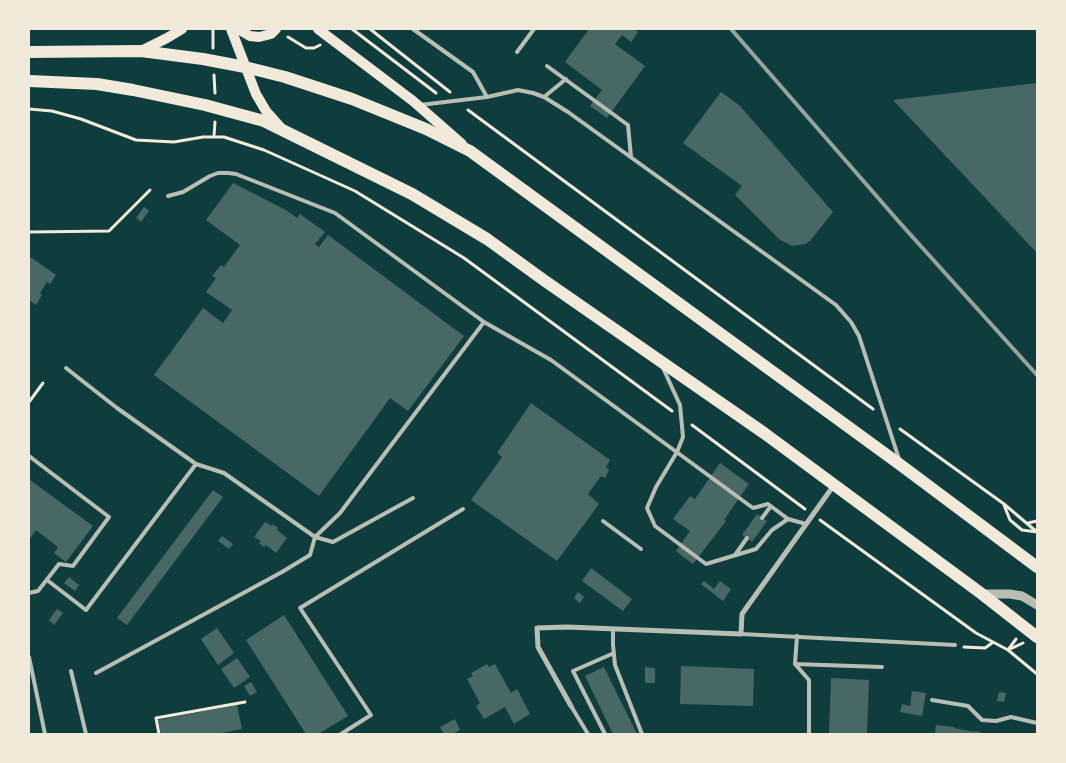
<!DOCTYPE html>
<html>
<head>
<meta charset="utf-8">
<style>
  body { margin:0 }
  #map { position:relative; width:1066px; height:763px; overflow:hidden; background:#0f3d3e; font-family:Overpass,sans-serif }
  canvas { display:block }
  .frame { position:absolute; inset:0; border:30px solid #f1e9da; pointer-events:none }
</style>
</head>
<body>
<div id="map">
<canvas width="1066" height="763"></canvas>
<div class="frame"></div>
</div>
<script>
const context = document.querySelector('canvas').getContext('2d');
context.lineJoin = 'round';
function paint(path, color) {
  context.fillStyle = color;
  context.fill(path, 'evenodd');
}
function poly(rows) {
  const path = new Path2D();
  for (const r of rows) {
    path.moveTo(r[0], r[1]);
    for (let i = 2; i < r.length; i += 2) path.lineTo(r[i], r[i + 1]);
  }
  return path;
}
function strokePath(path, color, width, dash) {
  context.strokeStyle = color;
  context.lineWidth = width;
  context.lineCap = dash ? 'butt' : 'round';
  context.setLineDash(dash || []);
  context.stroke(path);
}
paint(poly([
  [589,29,634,29,638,32,631,42,622,35,615,44,645,66,607,118,590,106,602,90,565,62],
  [1037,83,1037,253,893,100],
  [721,92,740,106,833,212,810,241,805,244,792,246,779,239,735,195,742,186,683,143],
  [233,183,286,210,297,218,300,214,325,232,315,244,319,247,328,235,464,336,408,411,390,398,319,496,154,375,203,308,223,323,232,310,206,292,216,278,212,276,221,265,224,267,240,245,206,220],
  [144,207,149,211,141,222,136,218],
  [29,256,56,275,50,284,47,282,40,293,42,295,36,305,29,300],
  [531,403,610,460,606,467,609,470,605,478,601,476,588,494,599,504,557,561,471,500,502,457,497,453],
  [720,463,749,484,724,520,726,521,693,564,676,551,690,531,673,519,690,496,695,499],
  [30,480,93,526,66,562,54,553,58,547,36,530,29,540,29,482],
  [213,490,223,497,127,625,117,618],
  [757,514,767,521,752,542,742,535],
  [265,522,272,526,273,524,278,528,277,530,287,538,276,553,266,545,264,547,259,543,261,541,254,537],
  [222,536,233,544,229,549,218,541],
  [591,568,632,599,623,611,582,581],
  [69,577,79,585,75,591,64,583],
  [704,581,714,589,720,581,731,589,723,601,701,584],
  [578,592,584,597,580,603,574,598],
  [57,609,63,613,54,625,49,620],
  [284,615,348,716,318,734,306,734,246,640],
  [217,628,234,653,218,665,201,639],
  [237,658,250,677,234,688,221,669],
  [487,664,489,667,495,664,511,693,517,689,530,714,514,724,505,707,484,719,476,706,480,703,467,679,473,676,471,673],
  [681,666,754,669,753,706,680,704],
  [604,667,637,734,613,734,585,676],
  [645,667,655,668,655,683,645,683],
  [831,678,869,680,867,734,829,734],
  [251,682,257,692,250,696,244,686],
  [912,691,926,693,922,716,900,712,902,704,910,706],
  [999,692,1006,693,1004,702,997,701],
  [237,705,242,729,217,734,161,734,158,720],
  [455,719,460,730,453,734,444,734,440,727],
  [936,725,954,727,954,728,975,732,975,731,983,733,982,734,935,734]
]), '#486865');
strokePath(poly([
  [213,29,213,48],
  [352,29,436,93],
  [370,29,450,92],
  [288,37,306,48,314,48,320,45],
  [214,75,215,93],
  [29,109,52,111,81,119,136,140,174,142,203,137,224,137,264,150,355,191,464,258,672,411],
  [468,110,873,409],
  [214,136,215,122],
  [29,232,109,231,150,190],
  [29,402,43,383],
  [692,425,805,509],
  [900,429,1004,504,1037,532],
  [1004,505,1010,520,1022,530,1037,532],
  [820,520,976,633,1008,650,1037,674],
  [1028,523,1037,521],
  [964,647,985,648,992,643],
  [1008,650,1023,643],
  [1008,650,1016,639],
  [159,734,156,718,245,702]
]), '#f1e9da', 3);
strokePath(poly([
  [413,29,473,72,487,97],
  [517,52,534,29],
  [547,66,628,125,631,157],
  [544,97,566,79],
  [420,105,487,97,518,90,533,93,544,97,568,112,836,305,851,322,859,336,899,459],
  [168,196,183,192,210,176,218,173,228,173,236,174,335,213,484,322,551,360,753,508,768,504,788,519],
  [66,368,117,408,196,464,224,473,315,537,340,513,484,322],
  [663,368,680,405,683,437,677,452,656,487,647,508,655,526,706,564,756,549,772,530,788,519,806,524],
  [29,456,109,517,73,566,59,564,38,591,29,593],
  [762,518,771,506],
  [603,521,641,549],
  [735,555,747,538],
  [47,580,86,610,196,464],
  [613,629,613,645,615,665,642,734],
  [741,634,955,645],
  [797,636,795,664,809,680,809,734],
  [29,657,45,734],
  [795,664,882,667],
  [71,671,86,734],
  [96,673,282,572,310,555,315,537,333,542,413,498],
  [932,700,968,706,982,720,996,721,1011,717,1037,723],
  [571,706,588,734],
  [341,734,371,715,300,608,463,509],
  [605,734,573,671,614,653]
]), '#b8beb3', 4);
strokePath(poly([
  [571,706,538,647,537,628,567,627,741,634,742,614,834,485]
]), '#b8beb3', 5);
strokePath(poly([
  [982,594,1010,594,1022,596,1037,605]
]), '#b8beb3', 9);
strokePath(poly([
  [231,29,256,94,266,111,282,129],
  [238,29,250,36,259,37,271,34,276,29],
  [318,29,413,101,462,144],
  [141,51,167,38,182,29]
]), '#f1e9da', 10);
strokePath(poly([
  [29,52,141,51,203,59,245,67,285,77,352,99,426,129,470,151,902,466,1037,567],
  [29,81,97,84,133,90,205,105,264,121,412,194,487,239,545,281,764,433,982,594,1037,637]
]), '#f1e9da', 12);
strokePath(poly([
  [731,29,900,223,1037,375]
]), '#97a49c', 4);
</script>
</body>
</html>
